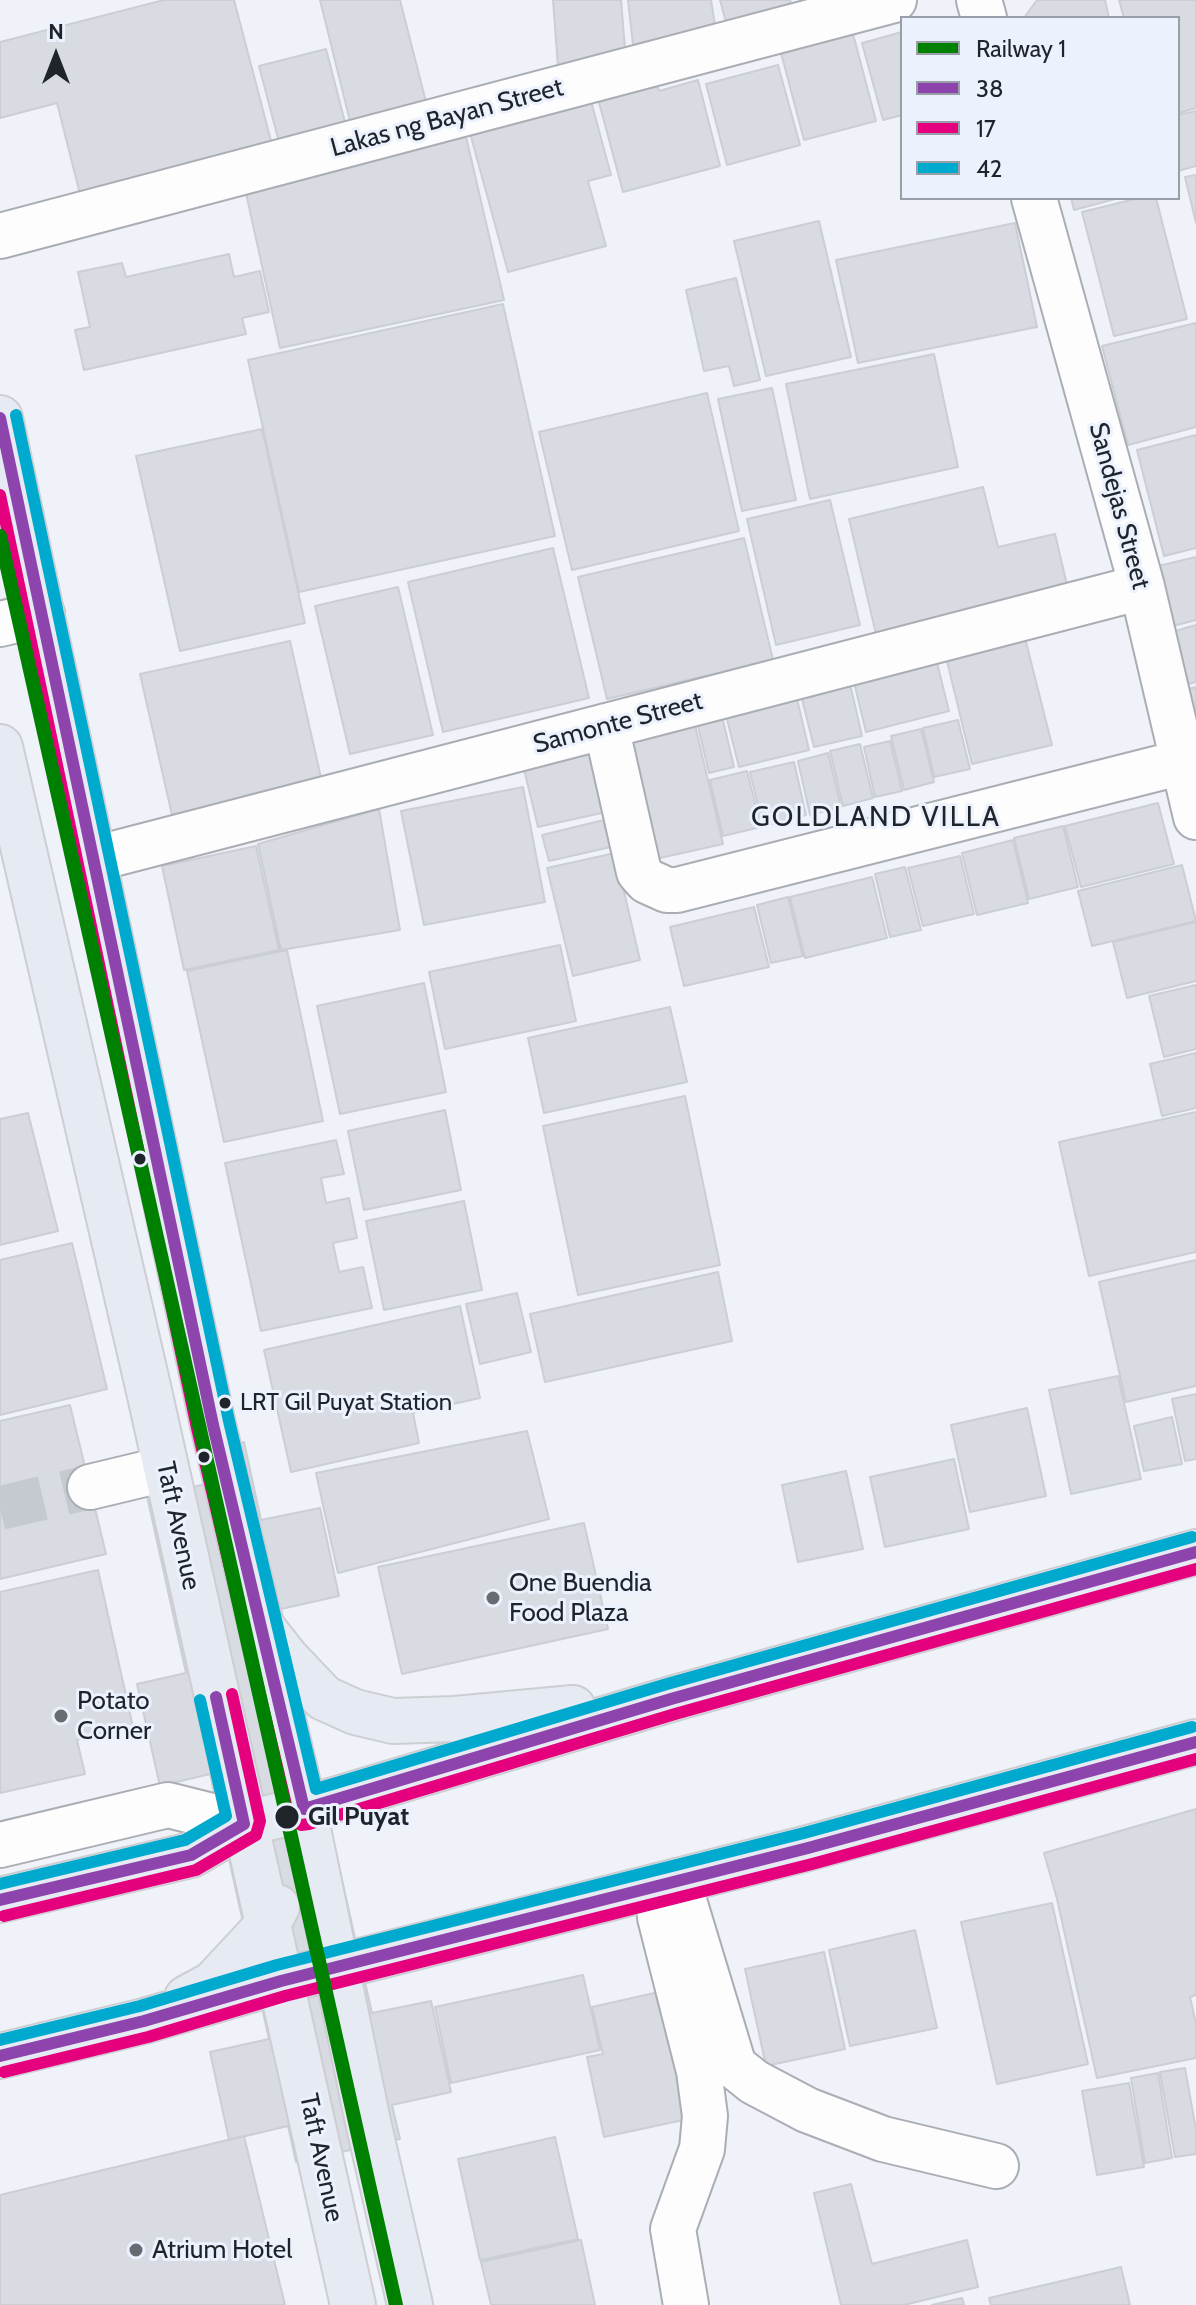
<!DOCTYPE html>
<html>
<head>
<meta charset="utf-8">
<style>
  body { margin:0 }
  #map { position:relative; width:1196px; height:2305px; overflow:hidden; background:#eff2f9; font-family:Cabin,sans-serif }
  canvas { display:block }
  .legend { position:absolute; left:900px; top:16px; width:280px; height:184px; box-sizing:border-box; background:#ebf1fd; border:2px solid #999fa9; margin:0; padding:10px 14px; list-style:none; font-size:24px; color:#1f232a }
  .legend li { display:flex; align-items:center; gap:16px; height:40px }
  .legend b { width:40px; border:2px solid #999fa9 }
  .north { position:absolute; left:16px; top:16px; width:80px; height:80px; -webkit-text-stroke:6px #ebf1fd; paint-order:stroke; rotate:0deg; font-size:22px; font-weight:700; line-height:32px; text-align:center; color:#1f232a }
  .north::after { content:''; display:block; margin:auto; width:28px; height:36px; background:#1f232a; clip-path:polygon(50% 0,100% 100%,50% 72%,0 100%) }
</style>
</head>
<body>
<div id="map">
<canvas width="1196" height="2305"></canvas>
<ul class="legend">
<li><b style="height:10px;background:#008000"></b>Railway 1</li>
<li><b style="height:10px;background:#8e44ad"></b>38</li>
<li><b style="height:10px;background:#e5007d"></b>17</li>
<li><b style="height:10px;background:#00a9ce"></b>42</li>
</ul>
<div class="north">N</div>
</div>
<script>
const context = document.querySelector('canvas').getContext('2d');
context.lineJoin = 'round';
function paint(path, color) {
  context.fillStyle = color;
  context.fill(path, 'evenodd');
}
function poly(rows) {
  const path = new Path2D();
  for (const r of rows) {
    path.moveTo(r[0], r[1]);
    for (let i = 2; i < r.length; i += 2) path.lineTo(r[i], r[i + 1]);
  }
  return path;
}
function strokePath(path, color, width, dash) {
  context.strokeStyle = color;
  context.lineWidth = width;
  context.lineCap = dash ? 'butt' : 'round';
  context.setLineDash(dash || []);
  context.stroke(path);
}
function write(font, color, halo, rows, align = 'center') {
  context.font = font + ' Cabin,sans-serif';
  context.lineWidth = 6;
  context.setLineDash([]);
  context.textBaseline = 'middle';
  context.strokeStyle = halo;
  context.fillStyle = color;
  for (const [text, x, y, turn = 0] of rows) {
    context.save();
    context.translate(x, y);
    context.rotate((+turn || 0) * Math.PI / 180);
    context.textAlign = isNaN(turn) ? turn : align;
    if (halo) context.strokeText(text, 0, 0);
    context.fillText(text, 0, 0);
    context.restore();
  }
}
const building = poly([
  [164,0,234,0,275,156,83,206,57,103,0,118,0,42,164,0],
  [320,0,400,0,426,102,350,121,320,0],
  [553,0,621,0,626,61,558,67,553,0],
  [628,0,711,0,715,25,633,45,628,0],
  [720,0,790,0,792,6,726,22,720,0],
  [1037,0,1105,0,1109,18,1024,18,1037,0],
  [1119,0,1196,0,1196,108,1178,113,1178,18,1124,18,1119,0],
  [852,30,876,121,804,140,780,49,852,30],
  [902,32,902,115,883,120,862,43,902,32],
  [326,49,347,130,280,146,259,66,326,49],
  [778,65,800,145,727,165,706,84,778,65],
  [655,76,659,91,698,80,720,166,623,192,596,91,655,76],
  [591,101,611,175,588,181,606,246,508,272,470,133,591,101],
  [1196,111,1196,166,1178,171,1178,115,1196,111],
  [464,128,504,300,280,348,244,184,464,128],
  [1196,175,1196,223,1185,177,1196,175],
  [1071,198,1119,198,1074,210,1071,198],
  [1139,198,1156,198,1187,319,1114,336,1082,212,1139,198],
  [819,221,851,357,766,376,734,241,819,221],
  [1015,223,1037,327,858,363,836,260,1015,223],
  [229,254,234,277,260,271,269,312,242,318,246,334,84,370,75,330,90,327,78,272,122,263,126,277,229,254],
  [736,278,760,380,734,386,729,366,704,371,686,290,736,278],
  [503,304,555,536,299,592,248,360,503,304],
  [1196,323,1196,427,1128,445,1102,346,1196,323],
  [934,354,958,467,810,499,786,384,934,354],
  [772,388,796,500,742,511,718,399,772,388],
  [707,393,739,531,572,570,539,432,707,393],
  [262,429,305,623,180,651,136,456,262,429],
  [1196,435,1196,548,1164,556,1137,450,1196,435],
  [983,487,998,547,1055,534,1068,589,876,634,849,519,983,487],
  [830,500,860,625,776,645,747,519,830,500],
  [744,538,773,660,607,699,578,577,744,538],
  [553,548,589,698,443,732,408,582,553,548],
  [1196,557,1196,620,1169,627,1154,567,1196,557],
  [398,587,433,735,350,754,315,606,398,587],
  [1196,625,1196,682,1185,685,1172,632,1196,625],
  [1025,638,1052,745,972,764,946,657,1025,638],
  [290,641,322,782,172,815,140,674,290,641],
  [937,663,949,711,866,732,854,682,937,663],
  [850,684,862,736,814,747,801,695,850,684],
  [1196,687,1196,750,1181,691,1196,687],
  [797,699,809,750,739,767,726,715,797,699],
  [721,712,734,767,709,773,696,718,721,712],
  [693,717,723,844,642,862,612,735,693,717],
  [958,720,970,769,934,777,923,728,958,720],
  [921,729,934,782,904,790,891,736,921,729],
  [890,741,902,791,875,797,864,747,890,741],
  [860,744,873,798,843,806,830,751,860,744],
  [590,745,606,812,538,827,522,761,590,745],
  [828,753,841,807,810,815,798,761,828,753],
  [794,762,806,815,763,826,750,772,794,762],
  [747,771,761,827,723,836,710,780,747,771],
  [523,787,545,902,424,925,401,811,523,787],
  [1158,803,1174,864,1081,887,1065,826,1158,803],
  [379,809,400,930,281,950,258,844,379,809],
  [604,820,611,847,549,861,542,835,604,820],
  [1063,826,1078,887,1029,899,1014,838,1063,826],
  [1013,840,1028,903,977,915,962,853,1013,840],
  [256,846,279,950,184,970,162,866,256,846],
  [615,853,640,960,573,976,547,868,615,853],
  [960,856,974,914,923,926,908,868,960,856],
  [1182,865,1196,921,1092,946,1078,891,1182,865],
  [905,867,921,930,890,937,875,874,905,867],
  [872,877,887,938,805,958,790,897,872,877],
  [788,897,803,956,771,963,757,905,788,897],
  [754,907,769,967,684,986,670,927,754,907],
  [1196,922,1196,981,1127,998,1113,942,1196,922],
  [560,945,576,1021,445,1049,429,972,560,945],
  [287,950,323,1121,224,1142,187,971,287,950],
  [424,983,446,1092,340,1114,317,1006,424,983],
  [1196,985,1196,1049,1164,1057,1149,996,1196,985],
  [670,1007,687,1082,544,1113,528,1038,670,1007],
  [1196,1053,1196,1108,1162,1116,1150,1064,1196,1053],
  [685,1096,720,1265,578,1295,543,1126,685,1096],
  [445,1110,461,1190,364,1210,348,1131,445,1110],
  [1196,1112,1196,1252,1089,1276,1059,1142,1196,1112],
  [28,1113,58,1231,0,1245,0,1119,28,1113],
  [336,1140,344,1174,321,1178,326,1203,349,1198,357,1238,333,1243,339,1272,363,1267,372,1308,261,1331,225,1163,336,1140],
  [464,1201,482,1290,384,1310,366,1221,464,1201],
  [72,1243,107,1389,0,1415,0,1260,72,1243],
  [1196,1260,1196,1386,1126,1402,1099,1282,1196,1260],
  [718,1272,732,1341,545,1382,530,1314,718,1272],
  [517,1293,531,1352,480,1364,466,1304,517,1293],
  [460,1306,480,1398,413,1413,419,1443,291,1472,264,1350,460,1306],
  [1118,1376,1141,1479,1071,1494,1049,1390,1118,1376],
  [1196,1394,1196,1459,1185,1461,1172,1399,1196,1394],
  [70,1405,106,1554,0,1579,0,1421,70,1405],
  [1027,1408,1046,1496,970,1512,951,1425,1027,1408],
  [1172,1417,1182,1464,1144,1471,1134,1426,1172,1417],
  [527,1431,549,1519,338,1573,316,1473,527,1431],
  [244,1442,261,1520,320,1508,339,1596,281,1609,297,1681,372,2013,431,2001,451,2092,392,2105,400,2139,296,2162,288,2126,229,2140,210,2052,269,2039,210,1774,160,1786,137,1684,186,1673,140,1464,178,1490,221,1481,213,1449,244,1442],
  [954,1459,969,1529,885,1547,870,1477,954,1459],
  [846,1471,863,1549,798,1562,782,1485,846,1471],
  [584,1523,608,1629,402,1674,378,1567,584,1523],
  [98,1570,133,1727,77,1740,85,1774,0,1793,0,1592,98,1570],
  [1196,1809,1196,1995,1190,1997,1196,2024,1196,2058,1097,2078,1057,1899,1044,1853,1196,1809],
  [1052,1903,1088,2064,997,2084,961,1922,1052,1903],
  [915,1930,937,2028,850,2046,829,1950,915,1930],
  [824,1952,845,2049,766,2066,745,1969,824,1952],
  [583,1975,600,2050,451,2083,435,2007,583,1975],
  [659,1992,688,2119,604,2137,587,2057,603,2054,592,2007,659,1992],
  [1185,2068,1196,2130,1196,2154,1175,2157,1160,2072,1185,2068],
  [1158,2073,1172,2158,1145,2163,1131,2078,1158,2073],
  [1129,2083,1144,2167,1097,2175,1082,2091,1129,2083],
  [244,2136,285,2305,0,2305,0,2195,244,2136],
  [555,2137,578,2239,480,2260,458,2159,555,2137],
  [851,2184,872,2264,967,2240,978,2287,904,2305,841,2305,814,2193,851,2184],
  [581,2240,595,2305,491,2305,481,2262,581,2240],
  [1121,2267,1130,2305,991,2305,989,2298,1121,2267],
  [962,2298,964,2305,932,2305,962,2298]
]);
paint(building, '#d8dbe2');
strokePath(building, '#cbced5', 2);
strokePath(poly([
  [0,1508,90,1487]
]), '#c5c9d0', 44, [44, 22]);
const minor = poly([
  [979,0,984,18],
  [1034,198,1142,587,1196,817],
  [0,236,894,0],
  [0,624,42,614],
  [606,726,639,872,647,881,667,890,677,890,1183,762],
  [94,859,1142,587],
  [90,1487,165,1469],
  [0,1845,168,1805,244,1824],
  [678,1881,734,2066,754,2082,807,2110,883,2139,996,2166],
  [660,1917,699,2071,705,2116,702,2149,673,2229,686,2305]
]);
const major = poly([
  [0,418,213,1425,304,1809,368,2122,410,2305],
  [0,747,149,1391,353,2305],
  [265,1631,287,1659,324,1698,355,1712,393,1721,455,1719,573,1708],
  [0,1900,191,1855,244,1824,304,1809,671,1699,1196,1552],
  [187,1998,213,1984,266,1927,277,1907],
  [0,2056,144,2021,281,1981,808,1848,1196,1742]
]);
strokePath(minor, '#aaadb4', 48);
strokePath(major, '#cdced2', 48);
strokePath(minor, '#fdfdfe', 44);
strokePath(major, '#e6eaf3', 44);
strokePath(poly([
  [0,418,213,1425,304,1809,671,1699,1196,1552],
  [0,1900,191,1855,244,1824,216,1697],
  [0,2056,144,2021,281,1981,808,1848,1196,1742]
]), '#8e44ad', 12);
strokePath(poly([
  [0,495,197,1428,288,1813,293,1821,301,1825,309,1824,675,1714,1196,1569],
  [4,1916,196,1870,256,1835,260,1821,232,1694],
  [4,2072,148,2037,285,1996,812,1864,1196,1759]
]), '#e5007d', 12);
strokePath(poly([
  [16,415,229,1421,316,1789,667,1684,1192,1537],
  [0,1884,185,1840,226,1816,200,1700],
  [0,2040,140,2006,277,1965,804,1833,1192,1727]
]), '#00a9ce', 12);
strokePath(poly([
  [0,536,396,2305]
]), '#008000', 14);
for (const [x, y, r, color] of [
  [140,1159,7,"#1f232a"],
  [225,1403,7,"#1f232a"],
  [204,1457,7,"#1f232a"],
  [493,1598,8,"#686b72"],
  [61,1716,8,"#686b72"],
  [287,1817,13,"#1f232a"],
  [136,2250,8,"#686b72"]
]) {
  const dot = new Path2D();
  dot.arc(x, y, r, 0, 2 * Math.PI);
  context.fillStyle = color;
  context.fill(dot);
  strokePath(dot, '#ebf1fd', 3);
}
write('24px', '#1f232a', '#ebf1fd', [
  ["LRT Gil Puyat Station",240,1403]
], 'left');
write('26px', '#1f232a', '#ebf1fd', [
  ["Lakas ng Bayan Street",447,118,-15],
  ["Sandejas Street",1119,506,75],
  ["Samonte Street",618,723,-15],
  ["Taft Avenue",178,1526,78],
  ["Taft Avenue",321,2158,78]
]);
write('26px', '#1f232a', '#ebf1fd', [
  ["One Buendia",509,1583],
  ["Food Plaza",509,1613],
  ["Potato",77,1701],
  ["Corner",77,1731],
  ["Atrium Hotel",152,2250]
], 'left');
write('bold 26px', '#1f232a', '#ebf1fd', [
  ["Gil Puyat",308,1817]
], 'left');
context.letterSpacing = '2px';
write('28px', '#1f232a', '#ebf1fd', [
  ["GOLDLAND VILLA",876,818]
]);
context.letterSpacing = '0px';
</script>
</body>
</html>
